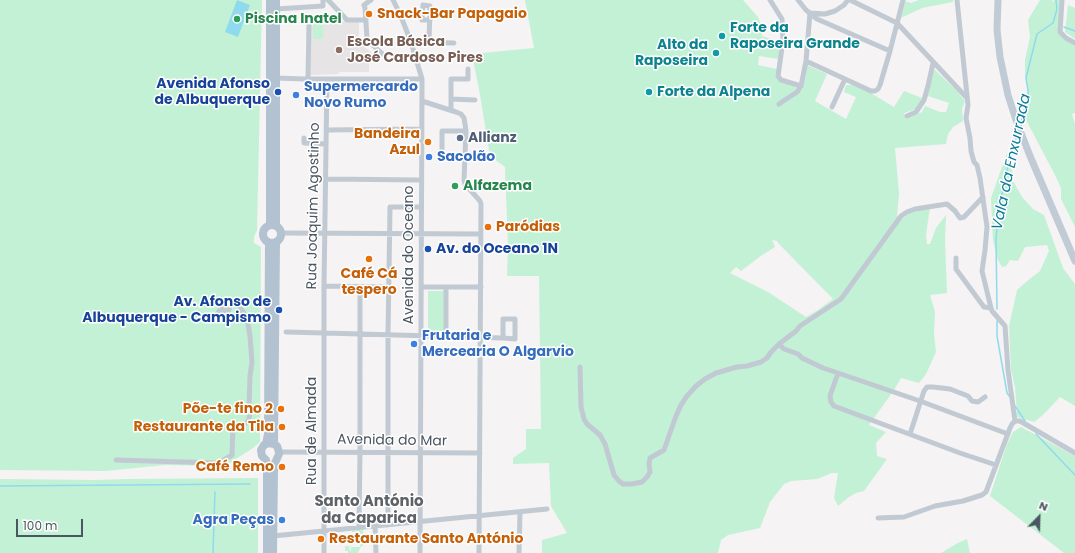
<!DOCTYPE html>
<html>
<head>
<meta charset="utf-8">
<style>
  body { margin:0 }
  #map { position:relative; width:1075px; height:553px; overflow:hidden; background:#f5f3f3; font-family:Poppins,sans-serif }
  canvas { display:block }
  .north { position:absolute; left:1019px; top:497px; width:40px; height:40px; -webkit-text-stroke:3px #fff; paint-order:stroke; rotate:23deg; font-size:11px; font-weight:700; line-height:16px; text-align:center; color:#4a5661 }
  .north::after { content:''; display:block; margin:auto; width:14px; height:18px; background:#4a5661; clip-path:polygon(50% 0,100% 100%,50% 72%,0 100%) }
  .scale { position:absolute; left:16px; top:519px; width:67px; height:18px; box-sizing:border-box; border:2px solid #4a5661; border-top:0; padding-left:5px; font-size:12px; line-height:14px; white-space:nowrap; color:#4a5661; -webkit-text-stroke:3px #fff; paint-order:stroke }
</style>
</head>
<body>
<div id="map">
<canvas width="1075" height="553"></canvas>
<div class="north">N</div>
<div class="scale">100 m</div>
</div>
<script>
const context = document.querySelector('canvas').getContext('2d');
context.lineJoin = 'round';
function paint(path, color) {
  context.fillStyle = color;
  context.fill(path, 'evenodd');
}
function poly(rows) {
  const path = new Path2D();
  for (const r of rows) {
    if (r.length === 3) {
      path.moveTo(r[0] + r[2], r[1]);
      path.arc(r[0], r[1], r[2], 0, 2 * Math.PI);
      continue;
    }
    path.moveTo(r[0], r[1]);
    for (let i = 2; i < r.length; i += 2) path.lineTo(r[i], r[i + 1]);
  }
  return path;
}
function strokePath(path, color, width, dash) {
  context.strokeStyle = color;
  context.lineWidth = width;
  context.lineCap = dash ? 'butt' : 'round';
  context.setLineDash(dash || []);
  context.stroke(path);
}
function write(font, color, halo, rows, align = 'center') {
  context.font = font + ' Poppins,sans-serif';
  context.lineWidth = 3;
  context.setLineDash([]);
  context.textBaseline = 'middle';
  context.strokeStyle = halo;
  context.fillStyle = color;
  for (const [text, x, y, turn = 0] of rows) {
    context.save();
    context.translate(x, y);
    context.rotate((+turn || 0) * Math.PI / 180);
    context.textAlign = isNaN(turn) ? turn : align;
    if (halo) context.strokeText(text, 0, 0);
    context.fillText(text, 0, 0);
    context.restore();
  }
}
paint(poly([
  [311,21,359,21,359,37,362,45,373,54,369,59,369,72,339,72,339,74,310,75]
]), '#e6e4e5');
paint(poly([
  [0,0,262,0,257,230,254,237,254,243,261,247,260,442,253,448,225,466,165,465,105,471,0,470],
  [525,0,743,0,758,17,761,25,762,36,781,42,779,59,759,56,758,65,777,69,782,83,796,87,795,91,777,103,780,106,789,100,802,90,805,79,807,65,827,74,815,101,846,119,856,97,844,92,846,85,853,85,864,89,894,107,904,91,922,98,916,109,904,113,906,119,922,112,925,106,940,112,946,112,949,103,928,96,934,69,956,90,965,101,962,109,963,121,953,127,948,134,946,144,895,148,899,194,897,216,901,219,910,213,930,207,926,235,927,244,930,244,936,228,946,215,945,240,947,293,930,295,935,312,934,334,936,352,926,374,919,383,901,378,894,390,869,425,886,432,876,443,877,456,887,459,864,491,856,493,849,497,838,506,834,498,838,473,832,473,817,479,791,481,784,484,770,502,760,528,728,535,721,540,718,553,542,553,542,540,567,533,551,506,549,463,513,464,513,458,526,449,526,429,541,429,539,276,507,276,508,246,505,167,490,156,480,95,472,54,534,48],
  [772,240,777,241,779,244,833,299,818,310,806,317,768,292,730,273,736,267,741,271,762,255,775,247],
  [919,0,953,0,953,2,922,8,901,18,905,1,911,3],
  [1040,0,1052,0,1054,2,1054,0,1060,0,1060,34,1075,45,1075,113,1072,114,1075,124,1075,227,1061,199,1061,188,1055,175,1023,114,1028,93,1025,76,1025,60,1030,37,1028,20],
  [1068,5,1075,8,1075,39,1065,32],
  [313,23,323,23,323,39,313,39],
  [1007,153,1012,171,1013,181,1022,197,1033,209,1044,215,1063,268,1075,284,1075,406,1060,397,1044,414,1034,422,1017,417,1016,412,1017,412,1015,387,1011,370,1009,326,1017,290,1026,282,1040,271,1049,251,1047,245,1025,247,1018,261,1010,260,1006,266,1002,267,998,260,993,241,991,198],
  [428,291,445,291,445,331,428,331],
  [1021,427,1075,456,1075,553,1064,553,990,496,1007,444,1013,432],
  [258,478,258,553,0,553,0,479,97,480,127,479],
  [363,529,364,540,371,540,371,543,363,543,363,546,361,546,358,553,348,553,348,551,345,551,345,546,349,546,350,551,351,551,349,531,351,547,360,547,360,532,352,532,352,531],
  [967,539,970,553,941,553,958,543]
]), '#c3f1d5');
paint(poly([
  [237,0,250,5,238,37,225,32]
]), '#90daee');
strokePath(poly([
  [1064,27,1075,31],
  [1021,123,1028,96,1028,91,1026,78,1037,34,1053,23,1057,9,1056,0],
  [997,309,996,238,999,208,1008,166,1018,132],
  [997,321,997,336,1007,393,1010,397],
  [1015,406,1025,421],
  [1036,434,1075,475],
  [0,486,250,484],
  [213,553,215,492]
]), '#90daee', 1.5);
strokePath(poly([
  [328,0,347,20,366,20],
  [371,0,364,5,365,8,367,38,368,41,385,56],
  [393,0,400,14,411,42,422,79,422,87,420,553],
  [770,0,782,19,783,41,778,76,781,80,801,86],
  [798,0,806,10,817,19,890,51],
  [850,0,897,23,967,98],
  [957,0,968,105,966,118,970,138,971,151,974,162,977,165,980,178,987,227,985,250,982,271,991,308],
  [1062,0,1060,32,1066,38,1075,43],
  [276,9,323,6,323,0],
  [810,13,825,14,835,11,844,5,848,0],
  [411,42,454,43],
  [429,43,430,6,423,5,422,20,430,20],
  [806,61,871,91,875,91,878,89,880,85,890,51,903,0],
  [276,78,304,79,422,79],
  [308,79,309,23],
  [451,99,475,100],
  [422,101,456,112,461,114,464,118,465,124,466,131,464,180,465,184,480,201,481,204,479,553],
  [779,104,797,92,801,86,806,61,810,13],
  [832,107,845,79],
  [451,110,451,79,468,79,468,69],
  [907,116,916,112,924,100,928,86,933,63],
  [327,130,422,129],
  [304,138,304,143,326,144],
  [442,159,442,131,466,131],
  [327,179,421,180],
  [281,233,480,234],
  [956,258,956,269,984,307,991,308,992,311,1005,326,1008,370,1015,421],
  [324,286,389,287],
  [421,287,481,287],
  [216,318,229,310,230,305],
  [286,332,324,333,503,338,515,339,515,319,503,319,503,338],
  [446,337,446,287],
  [779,344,796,331,800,326,841,299,901,216,907,212,915,209,947,204,955,211,960,218,964,217,983,197],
  [580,367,581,407,584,419,587,424,600,435,605,444,614,475,619,481,623,484,632,484,642,482,647,477,650,472,649,464,650,458,664,450,676,416,681,405,687,396,696,386,705,379,716,373,737,367,747,366,761,362,767,358,771,352,779,344,784,349,798,354,802,358,823,368,838,373,920,401,1008,434],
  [838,373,830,396,831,402,834,406,960,453,996,465],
  [910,434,924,391,927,387,933,387,950,389,968,396,972,401,978,402,985,397],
  [279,452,480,453],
  [116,460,219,463,232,455,233,425,244,424,248,422,250,414,249,407,250,376,252,362,250,336,247,318,239,306,238,299,230,305,226,305,219,311,215,319],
  [878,518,904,517,935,506,963,501,982,495,986,492,1010,428,1012,424,1015,421,1020,421,1075,453],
  [388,525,388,335,390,207,421,207],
  [375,526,376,553],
  [359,527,360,452,360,287],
  [273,536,547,509],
  [324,553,324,286,327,79],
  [519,553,520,512]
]), '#c1cad2', 5);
strokePath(poly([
  [998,0,997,30,1000,57,1008,95,1016,120,1030,156,1075,261]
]), '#c1cbd6', 7);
strokePath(poly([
  [272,234,9],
  [270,225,270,0],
  [276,226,276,0],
  [266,444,268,434,269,244],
  [274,444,276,243],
  [267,553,267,465,266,460,262,456,261,450,264,445,269,443,274,444,277,446,279,452,279,454,275,463,274,470,273,553]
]), '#b3c2d1', 8);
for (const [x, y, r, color] of [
  [369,14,4,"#e8710a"],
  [237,19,4,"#2e9e5b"],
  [722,36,4,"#0f9aa8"],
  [339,50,4,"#8d6e63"],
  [716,53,4,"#0f9aa8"],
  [278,92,4,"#1a4fb4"],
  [649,92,4,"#0f9aa8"],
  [296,95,4,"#3f7fe0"],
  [460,138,4,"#5c6f8a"],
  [428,142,4,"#e8710a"],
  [429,157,4,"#3f7fe0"],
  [455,186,4,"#2e9e5b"],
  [488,227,4,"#e8710a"],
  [428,249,4,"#1a4fb4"],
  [369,259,4,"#e8710a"],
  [279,310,4,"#1a4fb4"],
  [414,344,4,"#3f7fe0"],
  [281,409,4,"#e8710a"],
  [282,427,4,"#e8710a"],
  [282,467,4,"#e8710a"],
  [282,520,4,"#3f7fe0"],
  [321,539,4,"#e8710a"]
]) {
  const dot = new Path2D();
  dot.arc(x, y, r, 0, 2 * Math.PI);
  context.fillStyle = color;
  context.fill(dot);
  strokePath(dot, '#fff', 1.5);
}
write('bold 14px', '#c56008', '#fff', [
  ["Snack-Bar Papagaio",377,14,"left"],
  ["Bandeira",420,134],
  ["Azul",420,150],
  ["Paródias",496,227,"left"],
  ["Café Cá",369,274,"center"],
  ["tespero",369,290,"center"],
  ["Põe-te fino 2",273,409],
  ["Restaurante da Tila",274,427],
  ["Café Remo",274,467],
  ["Restaurante Santo António",329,539,"left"]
], 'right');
write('bold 14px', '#27864d', '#fff', [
  ["Piscina Inatel",245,19],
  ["Alfazema",463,186]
], 'left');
write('bold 14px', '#0d838f', '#fff', [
  ["Forte da",730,28],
  ["Raposeira Grande",730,44],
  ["Alto da",708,45,"right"],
  ["Raposeira",708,61,"right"],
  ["Forte da Alpena",657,92]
], 'left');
write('bold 14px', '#785e54', '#fff', [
  ["Escola Básica",347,42],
  ["José Cardoso Pires",347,58]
], 'left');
write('bold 14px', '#164399', '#fff', [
  ["Avenida Afonso",270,84],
  ["de Albuquerque",270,100],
  ["Av. do Oceano 1N",436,249,"left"],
  ["Av. Afonso de",271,302],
  ["Albuquerque - Campismo",271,318]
], 'right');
write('bold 14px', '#366cbe', '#fff', [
  ["Supermercardo",304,87],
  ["Novo Rumo",304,103],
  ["Sacolão",437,157],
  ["Frutaria e",422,336],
  ["Mercearia O Algarvio",422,352],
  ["Agra Peças",274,520,"right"]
], 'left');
write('bold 14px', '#4e5e75', '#fff', [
  ["Allianz",468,138]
], 'left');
write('14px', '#4a5661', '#fff', [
  ["Rua Joaquim Agostinho",314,206,-89],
  ["Avenida do Oceano",409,255,-90],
  ["Rua de Almada",312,431,-90],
  ["Avenida do Mar",392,441,1]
]);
write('italic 15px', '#0c7c9b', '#fff', [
  ["Vala da Enxurrada",1012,162,-78]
]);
write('bold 15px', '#5f6368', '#fff', [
  ["Santo António",369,502],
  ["da Caparica",369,519]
]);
</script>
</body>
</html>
